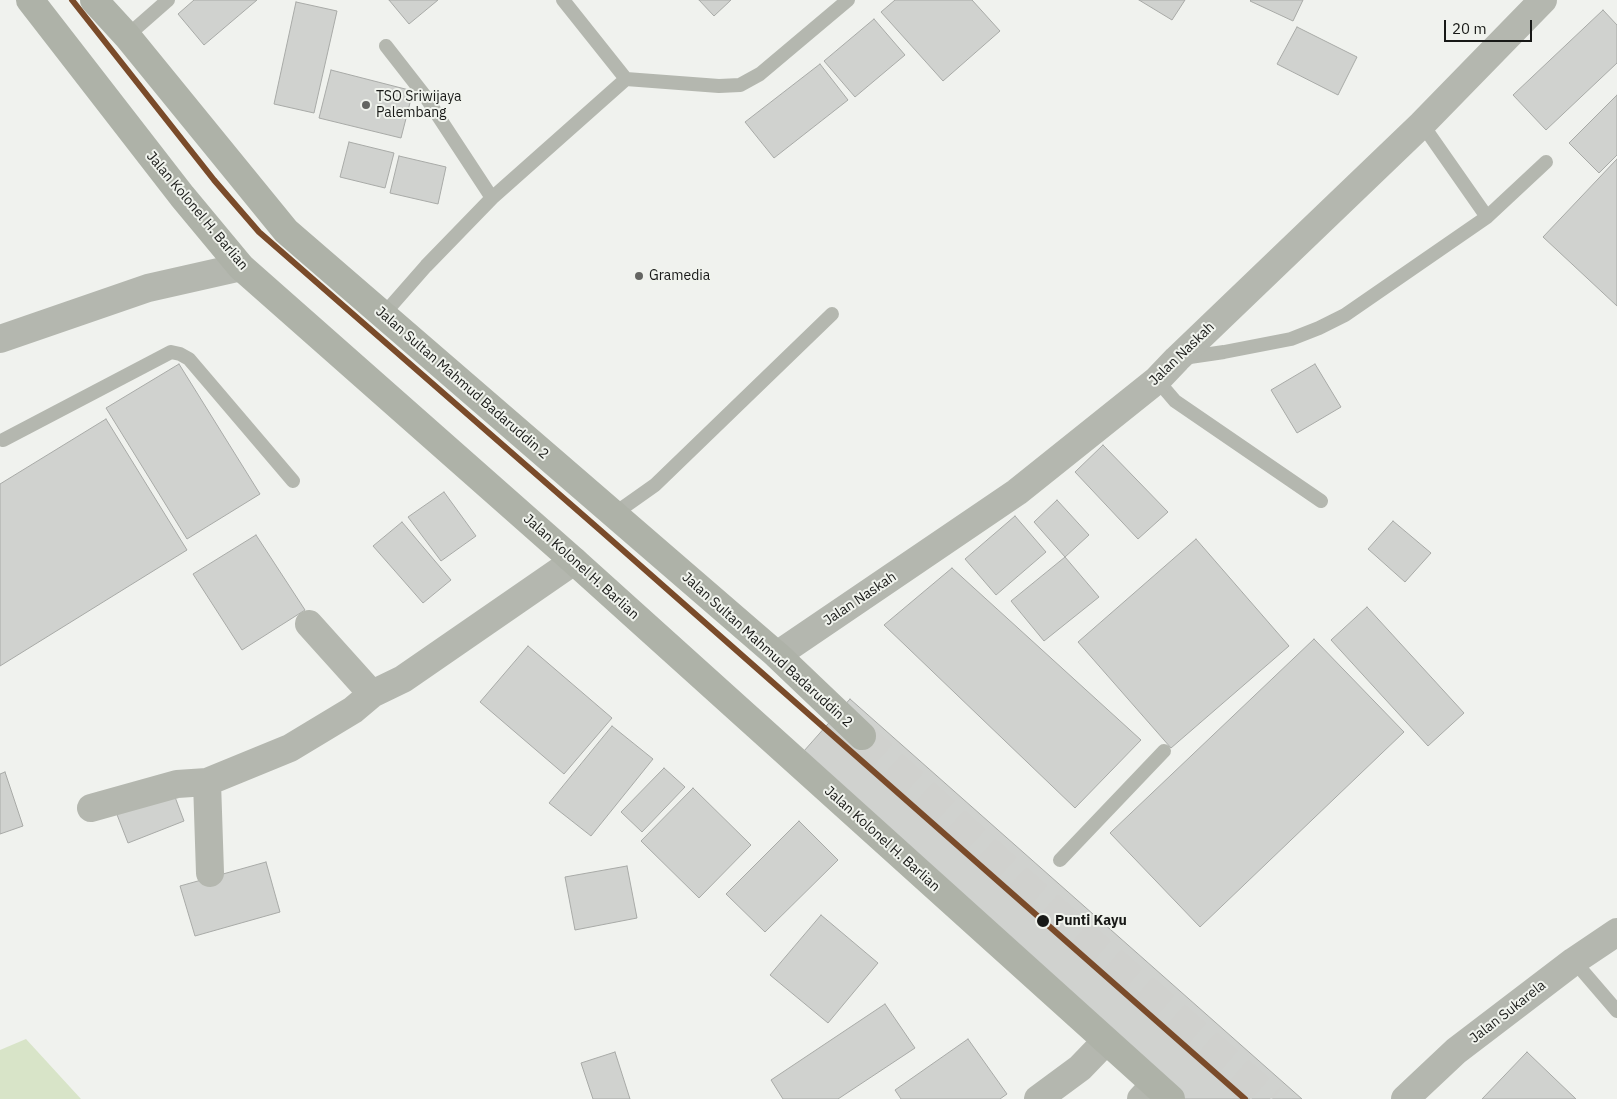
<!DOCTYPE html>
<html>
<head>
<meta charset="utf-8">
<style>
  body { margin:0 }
  #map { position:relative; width:1617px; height:1099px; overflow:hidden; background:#f0f2ee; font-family:"IBM Plex Sans",sans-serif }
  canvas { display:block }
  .scale { position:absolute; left:1444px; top:20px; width:88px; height:22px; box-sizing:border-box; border:2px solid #181917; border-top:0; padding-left:6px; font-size:15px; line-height:18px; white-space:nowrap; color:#181917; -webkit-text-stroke:4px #f0f3ed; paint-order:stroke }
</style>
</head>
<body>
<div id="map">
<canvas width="1617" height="1099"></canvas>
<div class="scale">20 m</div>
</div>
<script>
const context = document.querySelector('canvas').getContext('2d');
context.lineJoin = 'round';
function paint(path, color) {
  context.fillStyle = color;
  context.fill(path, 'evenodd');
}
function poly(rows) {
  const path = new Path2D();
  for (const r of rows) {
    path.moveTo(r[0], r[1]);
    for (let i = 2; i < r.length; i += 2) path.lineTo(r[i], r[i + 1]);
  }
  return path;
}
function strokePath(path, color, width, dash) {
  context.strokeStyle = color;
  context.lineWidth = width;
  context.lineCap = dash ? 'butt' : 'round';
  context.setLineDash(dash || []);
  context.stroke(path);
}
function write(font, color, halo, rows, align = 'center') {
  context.font = font + ' "IBM Plex Sans",sans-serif';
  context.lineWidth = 4;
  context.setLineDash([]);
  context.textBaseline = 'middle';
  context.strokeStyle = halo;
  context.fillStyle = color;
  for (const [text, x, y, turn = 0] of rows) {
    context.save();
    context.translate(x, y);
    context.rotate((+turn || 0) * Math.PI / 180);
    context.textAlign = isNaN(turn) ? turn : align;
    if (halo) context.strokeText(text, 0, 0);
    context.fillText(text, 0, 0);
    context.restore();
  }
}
paint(poly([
  [26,1039,81,1099,0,1099,0,1050]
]), '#d8e4c8');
const building = poly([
  [194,0,257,0,204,45,178,14,194,0],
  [389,0,438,0,409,24,389,0],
  [699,0,731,0,714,16,699,0],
  [895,0,972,0,1000,31,943,81,881,12,895,0],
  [1139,0,1185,0,1172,20,1139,0],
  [1251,0,1303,0,1293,21,1250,1,1251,0],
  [296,2,337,11,314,113,274,104,296,2],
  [1603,10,1617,25,1617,63,1546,130,1513,95,1603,10],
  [874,19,905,55,855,97,824,61,874,19],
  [1297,27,1357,57,1338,95,1277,64,1297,27],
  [820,64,848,100,774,158,745,122,820,64],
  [331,70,413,91,401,138,319,118,331,70],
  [1617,95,1617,155,1599,173,1569,143,1617,95],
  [349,142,394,153,385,188,340,177,349,142],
  [399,156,446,167,438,204,390,193,399,156],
  [1617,159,1617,306,1543,237,1617,159],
  [179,364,260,494,187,539,106,408,179,364],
  [1315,364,1341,407,1297,433,1271,390,1315,364],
  [106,419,187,550,0,666,0,484,106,419],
  [1103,445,1168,512,1138,539,1075,472,1103,445],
  [444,492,476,536,441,561,408,517,444,492],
  [1057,500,1089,535,1065,557,1034,522,1057,500],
  [1015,516,1046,552,996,595,965,559,1015,516],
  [1393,521,1431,553,1405,582,1368,549,1393,521],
  [402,522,451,580,423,603,373,546,402,522],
  [256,535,305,610,242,650,193,574,256,535],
  [1196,539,1289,646,1171,748,1078,642,1196,539],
  [1065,557,1099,597,1044,641,1011,601,1065,557],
  [952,568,1141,740,1075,808,884,625,952,568],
  [1367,607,1464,713,1428,746,1331,640,1367,607],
  [1314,639,1404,732,1200,927,1110,833,1314,639],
  [528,646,612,718,564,774,480,702,528,646],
  [850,699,1302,1099,1180,1099,796,760,850,699],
  [612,726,653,759,591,836,549,803,612,726],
  [664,768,685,787,642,832,621,812,664,768],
  [5,772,23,826,0,834,0,774,5,772],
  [693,788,751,845,699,898,641,841,693,788],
  [172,789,184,821,128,843,116,812,172,789],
  [799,821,838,860,765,932,726,894,799,821],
  [266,862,280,912,195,936,180,886,266,862],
  [627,866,637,918,575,930,565,877,627,866],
  [821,915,878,963,828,1023,770,975,821,915],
  [885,1004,915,1048,838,1099,783,1099,771,1080,885,1004],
  [968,1039,1007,1094,1000,1099,901,1099,895,1090,968,1039],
  [615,1052,630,1099,593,1099,581,1063,615,1052],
  [1527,1052,1576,1099,1482,1099,1527,1052]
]);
paint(building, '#d0d2cf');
strokePath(building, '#a8aaa7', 1);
strokePath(poly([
  [862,736,1032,891,1272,1099]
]), '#d0d1ce', 28, [28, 14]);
strokePath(poly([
  [563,0,626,79],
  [127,36,168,0],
  [386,46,425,96,492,198],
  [1422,124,1487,217],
  [383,315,426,266,492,198,626,79,719,86,740,85,760,74,848,0],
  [1183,358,1224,352,1291,339,1319,328,1345,315,1487,217,1546,162],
  [1157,380,1175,401,1321,501],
  [3,440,171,352,180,354,189,359,293,481],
  [614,514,655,485,832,314],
  [1060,860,1164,751],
  [1574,961,1617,1011]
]), '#b4b7af', 14);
strokePath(poly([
  [309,624,372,694],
  [777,655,1017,492,1157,380,1177,359,1422,124,1543,0],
  [91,808,177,784,207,782],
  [210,873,207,782,290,748,353,710,372,694,403,679,574,561],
  [1038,1099,1080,1068,1106,1041],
  [1141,1099,1154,1085],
  [1405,1099,1456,1051,1574,961,1617,932]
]), '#b4b7af', 28);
strokePath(poly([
  [0,339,148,288,241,267]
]), '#b4b7af', 28);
strokePath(poly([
  [30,0,182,196,241,267,574,561,1171,1099],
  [94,0,127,36,286,231,777,655,862,736]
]), '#aeb2a8', 28);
strokePath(poly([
  [72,0,214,180,259,232,600,530,1245,1099]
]), '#7a4b2a', 6);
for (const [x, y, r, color] of [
  [366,105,5,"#646562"],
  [639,276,5,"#646562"],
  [1043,921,7,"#181917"]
]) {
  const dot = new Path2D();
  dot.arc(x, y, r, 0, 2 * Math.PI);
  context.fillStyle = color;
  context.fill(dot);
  strokePath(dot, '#f0f3ed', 2);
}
write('14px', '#181917', '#f0f3ed', [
  ["TSO Sriwijaya",376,97],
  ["Palembang",376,113],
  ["Gramedia",649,276]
], 'left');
write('14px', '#181917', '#f0f3ed', [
  ["Jalan Kolonel H. Barlian",197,211,50],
  ["Jalan Naskah",1182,354,-44],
  ["Jalan Sultan Mahmud Badaruddin 2",462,383,41],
  ["Jalan Kolonel H. Barlian",581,567,42],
  ["Jalan Naskah",860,599,-34],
  ["Jalan Sultan Mahmud Badaruddin 2",767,650,42],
  ["Jalan Kolonel H. Barlian",882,839,42],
  ["Jalan Sukarela",1508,1012,-38]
]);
write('bold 14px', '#181917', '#f0f3ed', [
  ["Punti Kayu",1055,921]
], 'left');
</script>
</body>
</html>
